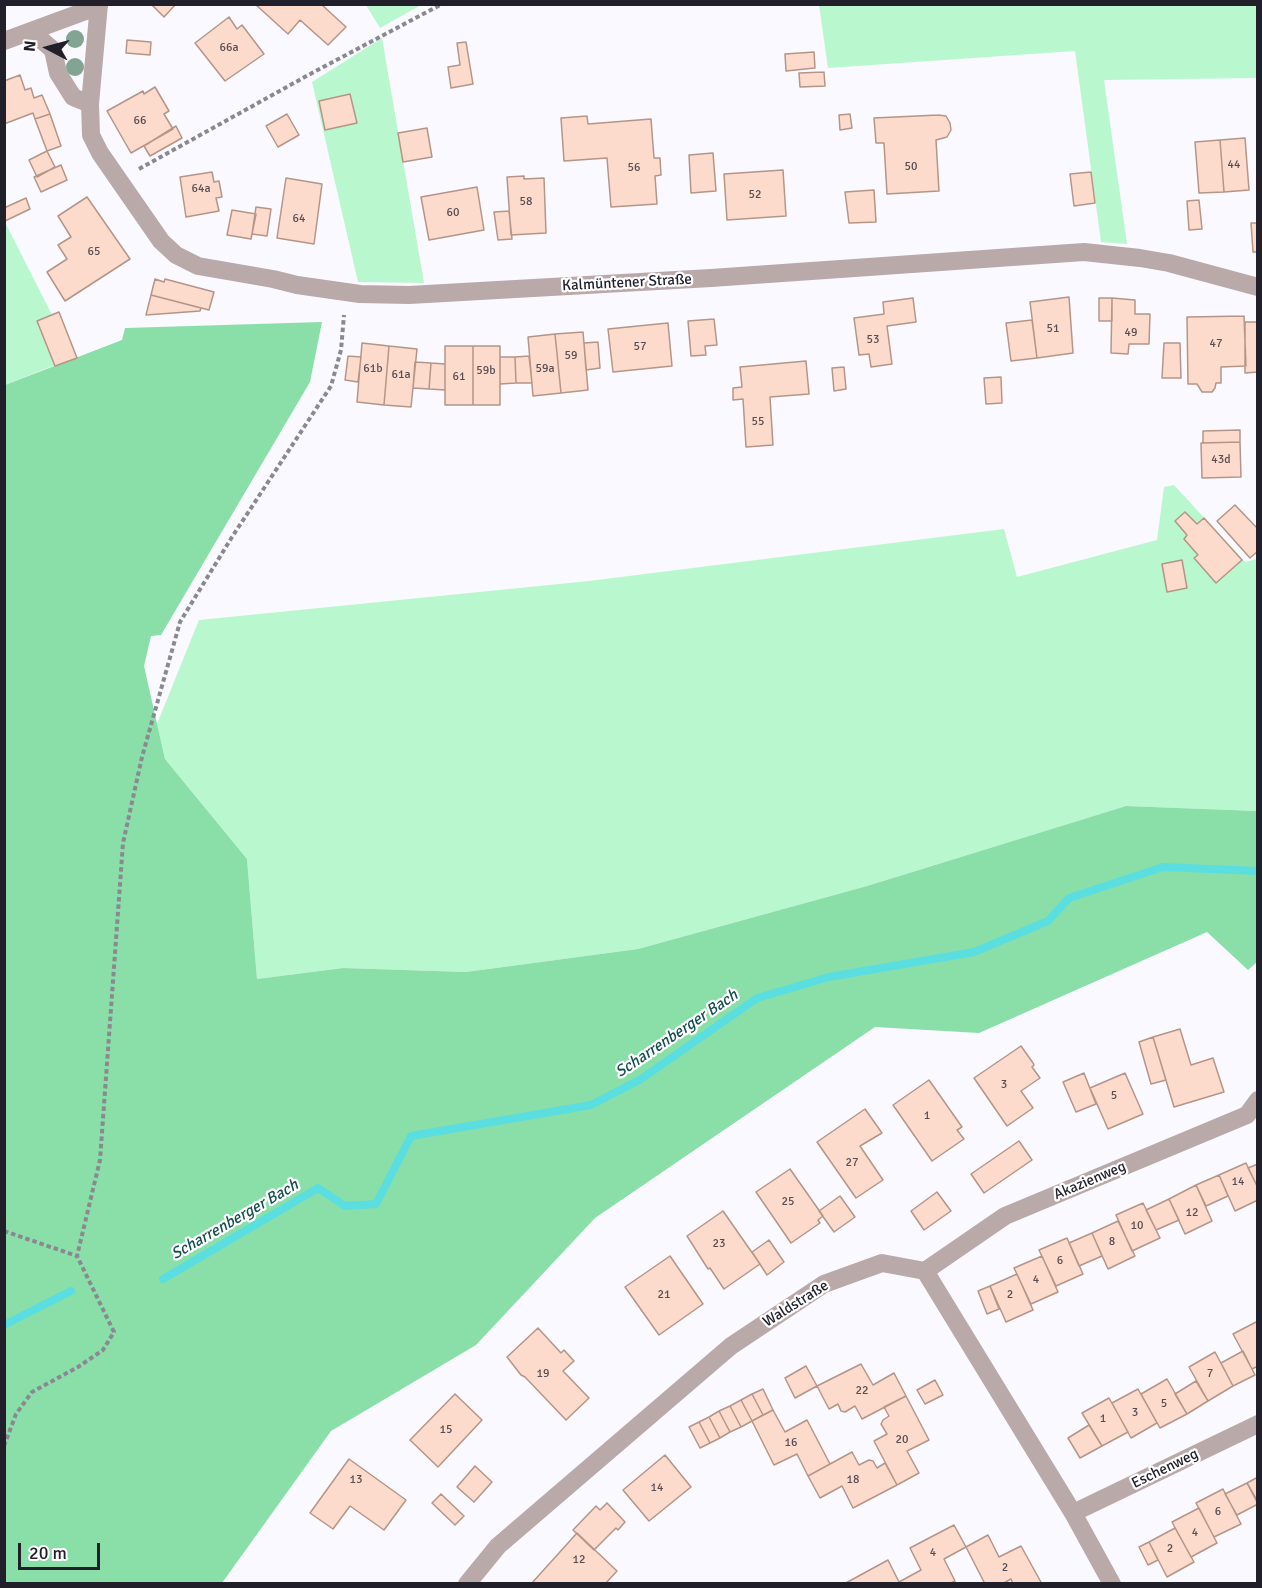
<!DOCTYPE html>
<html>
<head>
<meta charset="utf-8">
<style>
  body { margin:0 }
  #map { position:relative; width:1262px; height:1588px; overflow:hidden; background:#faf9ff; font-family:Signika,sans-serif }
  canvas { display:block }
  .frame { position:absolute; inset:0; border:6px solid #211f2a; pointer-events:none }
  .north { position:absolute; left:18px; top:18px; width:60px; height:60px; -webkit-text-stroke:4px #fff; paint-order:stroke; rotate:276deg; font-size:16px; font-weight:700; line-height:24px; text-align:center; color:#211f2a }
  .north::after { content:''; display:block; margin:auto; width:21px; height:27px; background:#211f2a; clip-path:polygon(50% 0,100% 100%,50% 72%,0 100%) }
  .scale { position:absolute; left:18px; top:1543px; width:82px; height:27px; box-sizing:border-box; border:3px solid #211f2a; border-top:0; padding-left:8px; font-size:18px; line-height:21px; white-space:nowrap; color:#211f2a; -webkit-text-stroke:4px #fff; paint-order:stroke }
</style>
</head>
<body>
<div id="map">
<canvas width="1262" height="1588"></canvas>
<div class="frame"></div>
<div class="north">N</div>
<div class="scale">20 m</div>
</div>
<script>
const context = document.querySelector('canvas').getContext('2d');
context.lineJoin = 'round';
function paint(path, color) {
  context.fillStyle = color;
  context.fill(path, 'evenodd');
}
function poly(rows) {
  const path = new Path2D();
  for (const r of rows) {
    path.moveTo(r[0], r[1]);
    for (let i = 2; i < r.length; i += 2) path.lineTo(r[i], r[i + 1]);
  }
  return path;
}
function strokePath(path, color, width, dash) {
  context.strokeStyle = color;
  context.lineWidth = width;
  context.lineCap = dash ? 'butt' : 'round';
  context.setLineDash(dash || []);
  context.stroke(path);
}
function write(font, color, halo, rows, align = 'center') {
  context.font = font + ' Signika,sans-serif';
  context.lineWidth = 4.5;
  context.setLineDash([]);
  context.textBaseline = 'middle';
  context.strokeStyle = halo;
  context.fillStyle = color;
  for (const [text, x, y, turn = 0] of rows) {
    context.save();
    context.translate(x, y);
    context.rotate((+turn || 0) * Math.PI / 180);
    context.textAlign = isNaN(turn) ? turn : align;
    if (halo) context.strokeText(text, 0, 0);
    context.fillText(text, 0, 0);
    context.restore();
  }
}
paint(poly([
  [366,5,421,5,380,28],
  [819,5,1257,5,1257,78,1104,80,1127,244,1101,242,1075,51,828,68],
  [382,38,424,283,358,282,312,82],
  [4,220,52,315,37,321,55,365,5,385],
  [1174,485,1245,562,1257,559,1257,811,1126,806,867,886,638,949,466,972,343,968,257,979,247,859,165,759,157,724,199,620,589,581,1004,529,1017,577,1157,540,1164,487]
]), '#b9f7ce');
paint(poly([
  [322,322,310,382,161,635,151,636,144,666,165,759,247,859,257,979,343,968,466,972,638,949,867,886,1126,806,1257,811,1257,962,1248,970,1207,932,979,1033,875,1027,595,1218,476,1345,331,1431,222,1583,5,1584,5,385,122,340,125,328]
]), '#8adfa9');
strokePath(poly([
  [163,1279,318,1188,345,1206,376,1204,411,1136,591,1105,641,1079,757,998,829,977,974,952,1048,921,1069,898,1163,867,1258,871],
  [4,1325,71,1291]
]), '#5bdedf', 8);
const building = poly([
  [151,4,176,4,164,17,151,4],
  [255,4,321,4,346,27,328,45,300,20,288,34,255,4],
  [229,17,237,29,242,25,264,54,225,81,195,43,229,17],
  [127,40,151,42,150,55,126,53,127,40],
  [466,42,473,84,451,88,448,67,460,65,457,43,466,42],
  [814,52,815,68,786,71,785,54,814,52],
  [824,72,825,86,800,87,799,73,824,72],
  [20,75,25,90,31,88,34,98,42,95,50,114,35,119,33,113,4,124,4,81,20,75],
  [155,87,169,111,164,114,173,129,131,153,107,111,143,91,144,94,155,87],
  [350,94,357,123,325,130,319,101,350,94],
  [50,114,61,146,47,151,35,119,50,114],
  [287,114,299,135,278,147,266,126,287,114],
  [850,114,852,128,840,130,839,115,850,114],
  [938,115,946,116,950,123,951,130,947,137,936,140,939,191,887,194,884,143,876,143,874,118,938,115],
  [587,116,588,124,651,119,654,158,660,158,661,175,655,176,657,204,611,207,607,158,564,161,561,118,587,116],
  [176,126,182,138,150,156,144,146,176,126],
  [427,128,432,157,403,162,398,133,427,128],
  [1245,138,1249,190,1224,192,1220,140,1245,138],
  [1220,140,1224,192,1199,193,1195,142,1220,140],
  [47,151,55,167,37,177,29,160,47,151],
  [713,153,716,191,691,193,689,155,713,153],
  [61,165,67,180,41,192,34,177,61,165],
  [783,170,786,216,727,220,724,174,783,170],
  [212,172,214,182,219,181,222,197,216,198,219,211,186,217,180,177,212,172],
  [1091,172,1095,203,1074,206,1070,174,1091,172],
  [524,176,524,179,544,178,546,233,511,235,507,177,524,176],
  [286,178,322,184,314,244,277,238,286,178],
  [477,187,484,230,429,240,421,197,477,187],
  [874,190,876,222,849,223,845,192,874,190],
  [87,197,130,259,65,301,47,272,67,259,58,245,71,237,58,216,87,197],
  [26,198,30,209,5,221,4,208,26,198],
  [1199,200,1202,229,1189,230,1187,201,1199,200],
  [256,207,271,209,267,236,252,234,256,207],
  [232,210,256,214,251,239,227,235,232,210],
  [509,211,512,239,498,240,494,212,509,211],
  [1251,223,1258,223,1258,252,1253,252,1251,223],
  [155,279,164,282,165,279,214,292,209,310,151,295,155,279],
  [151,295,201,308,200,311,146,315,151,295],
  [1069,297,1073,353,1037,358,1030,302,1069,297],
  [913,298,916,322,887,326,892,364,871,367,869,354,859,355,854,318,884,314,883,302,913,298],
  [1099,298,1112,298,1112,321,1099,321,1099,298],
  [1112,298,1135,300,1135,314,1150,314,1149,344,1129,344,1128,354,1111,353,1112,298],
  [59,312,77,358,55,366,37,321,59,312],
  [1244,316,1246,366,1221,367,1221,383,1216,383,1215,388,1212,392,1202,392,1197,384,1188,384,1187,317,1244,316],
  [714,319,717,345,705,346,706,355,691,356,688,321,714,319],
  [1032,320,1037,358,1011,361,1006,323,1032,320],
  [1245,322,1257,322,1258,372,1245,373,1245,322],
  [668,323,672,366,613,372,608,329,668,323],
  [583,332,588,390,561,393,555,334,583,332],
  [555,334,561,393,533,396,528,337,555,334],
  [598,342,600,368,586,370,584,343,598,342],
  [362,343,389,346,384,405,357,402,362,343],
  [1164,343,1180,343,1181,378,1162,378,1164,343],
  [389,346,417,349,411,407,384,405,389,346],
  [445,346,473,346,473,405,445,405,445,346],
  [473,346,500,346,500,405,473,405,473,346],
  [348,356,361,357,358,382,345,380,348,356],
  [529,356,532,383,516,383,515,357,529,356],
  [500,357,515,357,516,383,500,384,500,357],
  [806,361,809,394,770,397,773,445,746,447,743,399,733,400,733,388,742,387,740,367,806,361],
  [415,362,431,363,429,389,413,388,415,362],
  [431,363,445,364,445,390,429,389,431,363],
  [844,367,846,389,834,391,832,368,844,367],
  [1001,377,1002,403,986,404,984,378,1001,377],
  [1240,430,1240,442,1203,443,1203,431,1240,430],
  [1240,442,1241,477,1202,478,1201,443,1240,442],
  [1235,505,1258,529,1258,551,1250,558,1217,521,1235,505],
  [1185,512,1197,524,1204,518,1242,560,1216,583,1194,558,1198,555,1184,539,1187,535,1175,521,1185,512],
  [1182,560,1187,588,1167,592,1162,564,1182,560],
  [1180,1029,1191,1065,1213,1058,1224,1092,1174,1107,1153,1037,1180,1029],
  [1153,1037,1166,1080,1151,1084,1139,1042,1153,1037],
  [1021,1046,1033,1063,1034,1065,1032,1067,1040,1078,1021,1091,1033,1108,1007,1126,974,1078,1021,1046],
  [1084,1073,1096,1104,1076,1112,1063,1082,1084,1073],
  [1125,1073,1143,1114,1108,1129,1090,1088,1125,1073],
  [929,1080,962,1127,957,1130,964,1139,932,1161,893,1105,929,1080],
  [865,1109,882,1133,860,1146,883,1180,856,1198,817,1142,865,1109],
  [1019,1141,1032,1160,984,1193,971,1174,1019,1141],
  [1246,1163,1258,1188,1258,1200,1235,1211,1219,1175,1246,1163],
  [1258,1164,1258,1188,1248,1168,1258,1164],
  [790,1169,823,1216,818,1220,820,1223,791,1243,756,1192,790,1169],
  [1219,1175,1228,1196,1206,1206,1196,1185,1219,1175],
  [1196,1185,1212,1221,1185,1234,1169,1199,1196,1185],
  [937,1192,951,1211,924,1230,911,1211,937,1192],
  [840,1196,855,1217,834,1232,819,1211,840,1196],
  [1169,1199,1179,1220,1156,1230,1146,1210,1169,1199],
  [1143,1203,1160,1238,1132,1251,1116,1215,1143,1203],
  [723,1211,760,1264,724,1289,710,1268,708,1269,687,1236,723,1211],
  [1118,1221,1135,1256,1108,1269,1092,1233,1118,1221],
  [1092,1233,1102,1256,1079,1266,1069,1243,1092,1233],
  [1067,1238,1083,1274,1056,1286,1039,1250,1067,1238],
  [769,1240,784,1262,767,1275,752,1252,769,1240],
  [670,1256,703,1304,659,1335,625,1287,670,1256],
  [1042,1256,1058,1292,1031,1304,1014,1268,1042,1256],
  [1017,1274,1033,1310,1006,1322,990,1286,1017,1274],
  [990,1286,999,1309,987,1314,978,1291,990,1286],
  [1258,1321,1258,1366,1252,1369,1233,1334,1258,1321],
  [538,1328,561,1353,564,1350,574,1361,563,1371,589,1398,566,1420,525,1377,521,1375,507,1357,538,1328],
  [1243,1351,1255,1375,1233,1386,1221,1363,1243,1351],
  [1215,1352,1233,1386,1208,1401,1189,1367,1215,1352],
  [861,1364,873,1385,894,1373,906,1396,862,1419,855,1406,845,1412,841,1411,838,1404,829,1409,817,1386,861,1364],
  [806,1366,817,1386,795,1398,785,1378,806,1366],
  [1167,1379,1187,1414,1160,1428,1141,1394,1167,1379],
  [935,1380,943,1395,925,1404,917,1390,935,1380],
  [1196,1381,1208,1401,1187,1414,1175,1394,1196,1381],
  [763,1389,773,1410,763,1415,752,1394,763,1389],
  [1138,1389,1157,1423,1131,1438,1112,1403,1138,1389],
  [455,1394,482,1420,438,1467,410,1440,455,1394],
  [752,1394,763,1415,752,1421,741,1400,752,1394],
  [906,1396,929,1440,907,1451,919,1473,897,1485,874,1441,887,1434,881,1424,883,1420,889,1416,884,1407,906,1396],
  [1109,1398,1128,1432,1102,1446,1082,1413,1109,1398],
  [741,1400,752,1421,741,1427,730,1406,741,1400],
  [730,1406,741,1427,730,1432,719,1411,730,1406],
  [773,1410,785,1432,807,1420,830,1464,808,1476,797,1454,774,1465,752,1421,773,1410],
  [719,1411,730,1432,720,1438,709,1417,719,1411],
  [709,1417,720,1438,710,1443,699,1422,709,1417],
  [699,1422,710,1443,700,1448,689,1427,699,1422],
  [1089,1425,1102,1446,1080,1458,1068,1438,1089,1425],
  [852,1452,859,1465,869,1460,873,1461,877,1468,885,1463,897,1485,853,1508,842,1486,820,1498,808,1476,852,1452],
  [665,1455,691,1487,649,1521,623,1490,665,1455],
  [349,1459,406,1500,384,1530,350,1506,333,1529,310,1513,349,1459],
  [475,1466,492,1482,474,1502,457,1487,475,1466],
  [1258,1477,1258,1502,1247,1483,1258,1477],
  [1247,1483,1258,1504,1237,1515,1225,1494,1247,1483],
  [1223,1489,1241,1524,1214,1537,1196,1503,1223,1489],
  [441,1494,464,1516,455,1525,432,1503,441,1494],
  [607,1503,625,1522,618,1530,616,1528,594,1550,573,1530,596,1506,600,1510,607,1503],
  [1199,1508,1217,1543,1191,1557,1172,1522,1199,1508],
  [954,1525,966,1547,944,1559,955,1581,949,1584,900,1584,899,1582,921,1570,910,1548,954,1525],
  [1175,1528,1194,1562,1167,1577,1149,1542,1175,1528],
  [577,1533,617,1571,605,1584,531,1584,577,1533],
  [988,1535,999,1557,1021,1546,1042,1584,1013,1584,1011,1579,1002,1584,985,1584,966,1547,988,1535],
  [1149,1542,1158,1560,1148,1565,1139,1547,1149,1542],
  [888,1560,899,1582,896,1584,844,1584,888,1560]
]);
paint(building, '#fddbcc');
strokePath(building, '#b49587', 1.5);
strokePath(poly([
  [139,169,312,73,442,4],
  [4,1231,77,1256],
  [4,1446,16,1414,32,1392,78,1367,103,1350,114,1332,77,1256,100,1160,123,843,142,757,180,622,232,537,331,386,341,350,344,315]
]), '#8a8991', 4, [4.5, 3]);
strokePath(poly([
  [99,4,90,104,91,135,100,153,161,241,176,255,198,266,273,279,297,285,360,294,409,295,711,278,1084,252,1140,258,1169,263,1258,287],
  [27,33,38,37,53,50,58,73,73,97,90,104],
  [4,41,99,6],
  [925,1271,1005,1216,1247,1115,1258,1100],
  [1073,1513,1258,1424],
  [467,1584,498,1546,731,1346,824,1284,882,1263,925,1271,1073,1513,1112,1584]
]), '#b9a9a9', 18);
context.fillStyle = '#83a493';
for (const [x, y] of [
  [75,39],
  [75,67]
]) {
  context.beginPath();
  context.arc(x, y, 9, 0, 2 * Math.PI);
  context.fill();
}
write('12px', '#584e52', null, [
  ["66a",229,48],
  ["66",140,121],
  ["44",1234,165],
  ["50",911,167],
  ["56",634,168],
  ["64a",201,189],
  ["52",755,195],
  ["58",526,202],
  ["60",453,213],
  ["64",299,219],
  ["65",94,252],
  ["51",1053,329],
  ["49",1131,333],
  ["53",873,340],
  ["47",1216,344],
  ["57",640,347],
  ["59",571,356],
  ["61b",373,369],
  ["59a",545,369],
  ["59b",486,371],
  ["61a",401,375],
  ["61",459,377],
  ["55",758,422],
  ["43d",1221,460],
  ["3",1004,1085],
  ["5",1114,1096],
  ["1",927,1116],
  ["27",852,1163],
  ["14",1238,1182],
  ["25",788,1202],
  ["12",1192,1213],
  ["10",1137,1226],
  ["8",1112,1242],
  ["23",719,1244],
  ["6",1060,1261],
  ["4",1036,1280],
  ["21",664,1295],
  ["2",1010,1295],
  ["19",543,1374],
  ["7",1210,1374],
  ["22",862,1391],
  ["5",1164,1404],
  ["3",1135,1413],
  ["1",1103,1419],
  ["15",446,1430],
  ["20",902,1440],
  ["16",791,1443],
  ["13",356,1480],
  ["18",853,1480],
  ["14",657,1488],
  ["6",1218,1512],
  ["4",1195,1533],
  ["2",1170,1549],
  ["4",933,1553],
  ["12",579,1560],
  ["2",1005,1568]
]);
write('15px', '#211f2a', '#fff', [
  ["Kalmüntener Straße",627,283,-3],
  ["Akazienweg",1090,1181,-23],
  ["Waldstraße",796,1304,-32],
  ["Eschenweg",1165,1469,-26]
]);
write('italic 16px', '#154f4f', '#fff', [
  ["Scharrenberger Bach",677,1034,-34],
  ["Scharrenberger Bach",235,1220,-30]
]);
</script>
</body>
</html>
